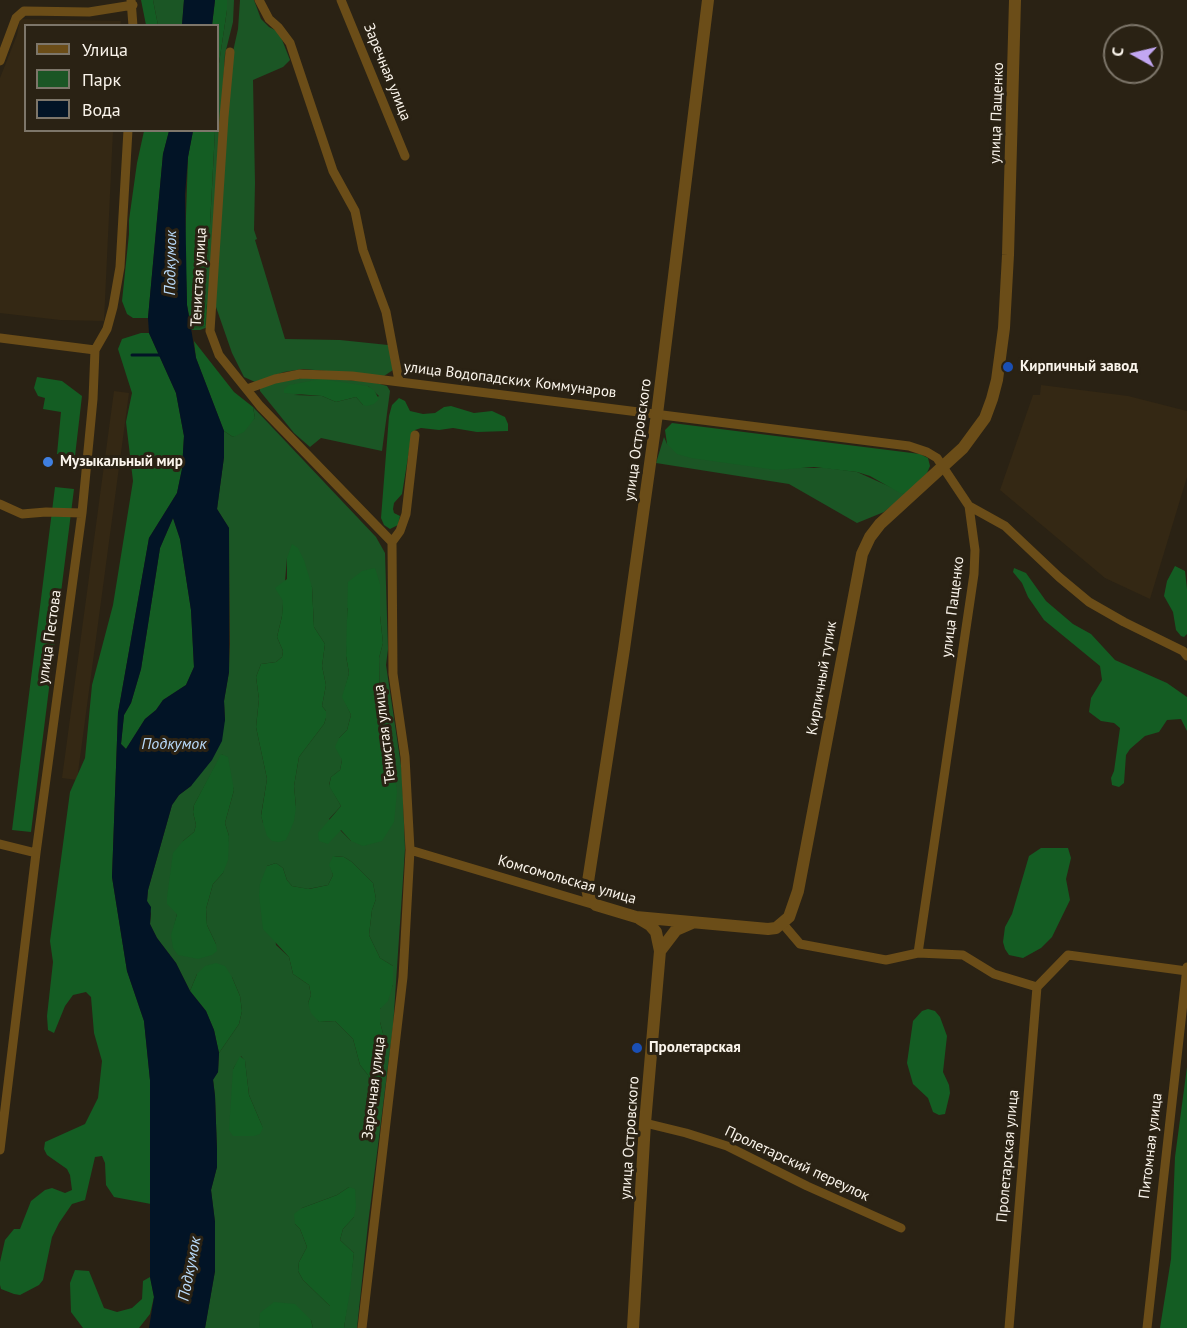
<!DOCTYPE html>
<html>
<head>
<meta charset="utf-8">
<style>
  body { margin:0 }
  #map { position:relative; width:1187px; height:1328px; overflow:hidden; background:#2a2214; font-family:"PT Sans",sans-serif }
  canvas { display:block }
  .legend { position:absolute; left:24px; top:24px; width:195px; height:108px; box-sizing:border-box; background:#2a2214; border:2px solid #7d766a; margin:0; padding:8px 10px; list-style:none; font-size:18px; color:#faf4eb }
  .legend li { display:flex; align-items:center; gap:12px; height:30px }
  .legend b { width:30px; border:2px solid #7d766a }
  .north { position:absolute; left:1103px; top:24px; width:60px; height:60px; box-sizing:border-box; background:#2a2214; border:2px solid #7d766a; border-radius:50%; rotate:278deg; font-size:16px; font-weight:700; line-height:24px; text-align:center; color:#faf4eb }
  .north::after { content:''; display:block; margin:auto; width:21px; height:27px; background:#c2a7f2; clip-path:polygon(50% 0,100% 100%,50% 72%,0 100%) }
</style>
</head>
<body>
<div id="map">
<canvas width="1187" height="1328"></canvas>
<ul class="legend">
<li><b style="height:8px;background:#6b4d18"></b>Улица</li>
<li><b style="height:16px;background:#1b5625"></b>Парк</li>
<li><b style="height:16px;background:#021426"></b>Вода</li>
</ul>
<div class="north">С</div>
</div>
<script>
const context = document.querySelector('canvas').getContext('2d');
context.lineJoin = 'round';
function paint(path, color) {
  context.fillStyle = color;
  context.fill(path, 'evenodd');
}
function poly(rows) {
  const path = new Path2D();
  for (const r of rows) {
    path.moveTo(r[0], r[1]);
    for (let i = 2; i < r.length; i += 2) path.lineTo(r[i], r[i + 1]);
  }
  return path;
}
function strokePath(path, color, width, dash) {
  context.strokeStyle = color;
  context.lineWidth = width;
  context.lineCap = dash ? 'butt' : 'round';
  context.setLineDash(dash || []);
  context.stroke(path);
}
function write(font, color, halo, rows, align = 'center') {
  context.font = font + ' "PT Sans",sans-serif';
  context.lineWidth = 6;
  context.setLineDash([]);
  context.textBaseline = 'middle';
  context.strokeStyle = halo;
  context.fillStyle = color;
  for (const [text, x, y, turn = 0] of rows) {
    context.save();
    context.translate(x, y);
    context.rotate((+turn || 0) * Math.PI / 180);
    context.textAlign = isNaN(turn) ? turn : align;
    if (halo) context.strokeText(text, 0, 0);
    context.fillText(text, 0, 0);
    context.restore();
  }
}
paint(poly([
  [20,19,121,21,120,26,26,26,26,130,113,131,104,321,60,320,0,313,0,78,17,35],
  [1041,385,1128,396,1187,411,1187,477,1150,599,1105,578,1000,490,1033,395,1040,395],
  [114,391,129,393,77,780,62,778]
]), '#342814');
paint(poly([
  [153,0,184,0,182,25,158,25],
  [227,0,234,0,233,22,225,54,208,327,200,330,192,330,191,326,198,328,205,326,207,310,204,292,208,262,215,131,218,130,218,70,227,10],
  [240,0,254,0,261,19,269,27,279,32,290,60,283,67,253,80,255,183,254,230,257,239,255,240,285,339,340,340,388,345,391,354,393,370,384,376,303,369,284,372,255,382,244,377,232,353,216,307,215,284,219,258,217,251,232,56,238,29],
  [309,377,373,382,387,386,390,391,382,451,321,438,310,447,294,433,260,391,260,387,269,383],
  [368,386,379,396,363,405,356,397,336,402,322,396,294,395],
  [253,407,376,537,385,553,388,649,386,665,402,772,405,849,393,1027,368,1224,357,1328,344,1328,354,1253,340,1240,343,1229,354,1217,349,1187,337,1195,302,1208,295,1224,300,1229,307,1247,299,1262,298,1271,303,1280,330,1306,330,1328,313,1328,311,1320,261,1313,259,1328,205,1328,215,1271,215,1222,211,1190,217,1167,217,1150,215,1096,213,1079,218,1072,219,1053,239,1024,242,1011,240,996,232,977,197,974,190,991,176,963,157,938,150,924,151,914,147,901,148,890,172,805,179,795,191,786,225,720,224,701,229,672,230,644,229,528,217,509,224,457,224,431,233,437,255,418],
  [287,558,312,587,314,627,325,644,322,666,326,685,322,706,326,711,326,718,324,724,299,757,294,786,296,807,263,823,261,815,267,779,256,727,259,699,256,677,261,664,276,662,282,657,283,651,277,637,282,616],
  [347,608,380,616,383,643,379,658,380,725,392,754,351,841,329,819,341,806,329,785,331,777,340,770,342,760,339,738,347,730,351,715,343,697,349,673,346,656,348,634],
  [222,754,234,790,225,823,229,836,223,873,213,884,206,909,207,925,216,944,172,935,177,914,183,841,194,832,196,825,193,812,194,805],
  [334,856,344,857,352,862,373,883,376,899,372,910,369,935,380,958,393,966,393,985,380,1009,380,1022,386,1045,372,1096,368,1075,360,1065,353,1039,335,1021,319,1022,308,1003,311,995,309,985,293,974,289,957,276,945,267,866,276,863,283,868,287,880,292,886,308,889,328,885,333,875,330,865],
  [241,1056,245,1061,249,1095,263,1128,233,1069],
  [664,437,667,444,798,468,827,468,857,472,906,494,884,512,857,523,789,484,656,463]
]), '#1b5625');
paint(poly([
  [141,0,153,0,158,25,146,25],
  [215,0,227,0,227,10,218,70,218,26,212,26],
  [144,131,169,131,163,154,148,318,133,318,127,314,122,301,129,234,129,220,137,163],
  [193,131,215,131,208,262,204,292,207,310,205,326,198,328,191,326,187,305,185,244,188,157],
  [141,333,149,333,176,393,184,436,182,469,177,493,149,538,118,713,112,877,127,971,144,1021,150,1080,151,1204,114,1197,106,1185,105,1163,102,1156,95,1157,85,1200,72,1204,59,1223,52,1237,43,1280,39,1285,20,1295,14,1294,1,1289,0,1285,0,1262,5,1240,14,1229,20,1229,31,1201,45,1190,52,1188,65,1193,72,1190,70,1175,67,1169,47,1155,44,1149,45,1142,85,1124,98,1098,102,1061,94,1033,91,997,86,992,73,995,65,1006,54,1033,48,1030,47,1016,53,962,50,941,70,792,85,758,92,685,113,605,133,481,126,422,132,393,118,349,122,339],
  [194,341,234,392,253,407,255,418,244,432,233,437,224,431,196,358],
  [37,377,62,381,82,396,75,456,57,454,61,412,43,409,45,398,38,396,34,388],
  [321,379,368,386,374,390,379,399,374,404,367,406,363,405,356,397,336,402,322,396,284,393,284,389,289,385],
  [399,398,405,401,410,411,423,414,435,413,444,407,451,406,474,413,492,411,505,417,508,424,508,431,477,432,453,428,439,430,421,428,415,430,411,439,402,494,394,503,393,509,394,513,400,516,398,525,390,529,384,525,381,518,389,416,392,405],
  [672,423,920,454,928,458,930,466,927,473,906,494,900,493,870,476,857,472,814,467,776,470,691,458,677,454,667,444,665,430],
  [55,487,74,489,31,832,12,830],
  [173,518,180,539,191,610,194,667,186,685,163,700,156,710,145,719,126,749,121,744,124,715,131,703,141,669,160,548],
  [292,544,298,548,304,560,312,587,314,627,325,644,322,666,326,685,322,706,326,711,326,718,324,724,299,757,294,786,296,807,294,821,286,840,279,842,272,841,267,836,261,816,267,779,256,727,259,699,256,677,261,664,276,662,282,657,283,651,277,637,282,616,283,601,275,588,287,579,287,558],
  [1175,566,1185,571,1187,589,1187,634,1184,637,1181,636,1176,630,1173,612,1164,596,1167,581],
  [375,568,380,584,380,616,383,643,379,658,380,725,392,754,397,792,394,822,382,841,363,846,351,841,341,830,328,844,319,841,318,833,341,806,329,786,331,777,340,770,342,760,335,747,339,738,347,730,351,715,342,697,349,673,346,656,348,582,362,571],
  [1014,568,1026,573,1046,601,1073,624,1091,634,1115,660,1167,683,1187,697,1187,731,1181,719,1167,720,1159,732,1145,736,1130,749,1126,755,1124,783,1119,787,1112,785,1111,778,1114,771,1120,728,1114,723,1101,721,1089,712,1091,698,1102,680,1100,666,1044,620,1028,597,1022,583,1013,572],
  [221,754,228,757,234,790,225,823,229,836,228,860,223,873,213,884,206,909,207,925,216,944,217,951,212,955,198,959,178,955,173,948,171,935,177,914,167,904,167,897,173,853,183,841,194,832,196,825,193,812,194,805],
  [1041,848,1068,848,1071,858,1066,879,1070,900,1052,937,1041,948,1023,958,1009,955,1005,949,1003,942,1005,927,1012,914,1029,856],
  [333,856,344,857,352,862,373,883,376,899,372,910,369,935,380,958,393,966,393,985,388,1001,380,1009,380,1022,386,1045,381,1093,377,1099,372,1096,368,1075,360,1065,353,1039,335,1021,319,1022,311,1013,308,1003,311,995,309,985,293,974,289,957,263,929,259,895,260,884,267,866,276,863,283,868,287,880,292,886,309,889,328,885,333,875,329,865],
  [216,963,225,966,232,977,240,996,242,1011,239,1024,219,1053,214,1030,206,1011,190,991,197,974,205,966],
  [928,1009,935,1011,940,1017,947,1036,943,1072,949,1085,950,1093,945,1114,939,1115,933,1112,928,1098,913,1084,907,1063,913,1021,922,1011],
  [240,1056,245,1060,249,1095,263,1128,260,1134,254,1136,233,1136,229,1130,233,1069],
  [1187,1067,1187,1328,1160,1328,1171,1259,1175,1157],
  [349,1187,355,1189,356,1207,354,1217,343,1229,340,1240,354,1253,350,1291,344,1328,330,1328,330,1306,303,1280,298,1271,299,1262,307,1247,300,1229,295,1224,294,1214,302,1208,337,1195],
  [75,1270,89,1271,104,1308,117,1312,132,1308,142,1299,143,1281,150,1277,154,1297,150,1314,139,1328,83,1328,71,1312,70,1283],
  [274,1302,295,1304,311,1320,313,1328,259,1328,260,1313]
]), '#145d23');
paint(poly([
  [184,0,215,0,212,25,182,25],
  [193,131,188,157,185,195,187,305,196,358,224,431,224,457,217,509,229,528,229,672,224,701,225,720,222,741,212,760,191,786,179,795,172,805,148,890,147,901,151,907,150,924,157,938,176,963,190,991,206,1011,214,1030,219,1053,218,1072,213,1080,215,1096,217,1150,217,1167,211,1190,215,1222,215,1271,205,1328,149,1328,154,1297,150,1277,150,1080,144,1021,127,971,112,877,118,713,149,538,177,493,182,469,184,436,176,393,149,333,148,318,163,154,169,131],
  [173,518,180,539,191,610,194,667,186,685,163,700,156,710,145,719,126,749,121,744,124,715,131,703,141,669,160,548]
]), '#021426');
strokePath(poly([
  [132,355,160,355]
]), '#021426', 3);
strokePath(poly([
  [131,0,133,26],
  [259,0,269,19,278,27,290,43,333,171,355,211,363,250,386,312,399,381],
  [341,0,405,156],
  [230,52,224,117,210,331,219,355,260,406,392,542,393,674,405,757,410,850,403,977,362,1328],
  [0,61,16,18,24,11,89,12,133,5],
  [0,338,95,350],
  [247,389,275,379,300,374,352,376,909,446,927,452,937,458,969,506,975,550,974,574,918,953],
  [0,504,22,514,46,512,82,513],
  [969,506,1005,526,1059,577,1089,602,1124,622,1183,651,1187,656],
  [392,542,400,531,406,514,415,435],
  [0,844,36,853],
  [410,850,595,905],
  [783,924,800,944,886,960,918,953,963,955,994,974,1037,987,1068,955,1187,971],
  [645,1123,686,1133,727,1146,807,1186,901,1228],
  [0,1150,36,853,82,513,93,399,95,350,107,329,113,307,120,267,128,130],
  [1009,1328,1037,987],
  [1147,1328,1187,967]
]), '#6b4d18', 9);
strokePath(poly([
  [708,0,657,414,624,649,587,888,589,898,596,905,636,917,768,929,776,928,789,917,798,891,862,554,870,537,880,524,963,448,985,418,992,399,997,380,1004,328,1008,255,1015,0],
  [660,951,676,930,692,923],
  [633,1328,645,1123,660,951,656,932,650,925,640,919]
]), '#6b4d18', 12);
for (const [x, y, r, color] of [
  [1008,367,6,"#1a4fb4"],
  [48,462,6,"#3f7fe0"],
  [637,1048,6,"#1a4fb4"]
]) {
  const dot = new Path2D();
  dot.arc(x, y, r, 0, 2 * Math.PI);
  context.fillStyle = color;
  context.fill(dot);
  strokePath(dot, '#2a2214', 2);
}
write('15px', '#faf4eb', '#2a2214', [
  ["Заречная улица",387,72,68],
  ["улица Пащенко",997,113,-88],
  ["Тенистая улица",199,277,-87],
  ["улица Водопадских Коммунаров",510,380,7],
  ["улица Островского",638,440,-82],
  ["улица Пащенко",953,607,-83],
  ["улица Пестова",50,637,-82],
  ["Кирпичный тупик",822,678,-80],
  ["Тенистая улица",385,734,-97],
  ["Комсомольская улица",567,880,16],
  ["Заречная улица",374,1088,-83],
  ["улица Островского",630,1138,-86],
  ["Питомная улица",1151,1146,-83],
  ["Пролетарская улица",1008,1156,-85],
  ["Пролетарский переулок",797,1164,25]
]);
write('bold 15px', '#faf4eb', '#2a2214', [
  ["Кирпичный завод",1020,367],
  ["Музыкальный мир",60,462],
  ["Пролетарская",649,1048]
], 'left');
write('italic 16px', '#b8dafa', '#2a2214', [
  ["Подкумок",171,263,-89],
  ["Подкумок",174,744],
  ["Подкумок",190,1269,-79]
]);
</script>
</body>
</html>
